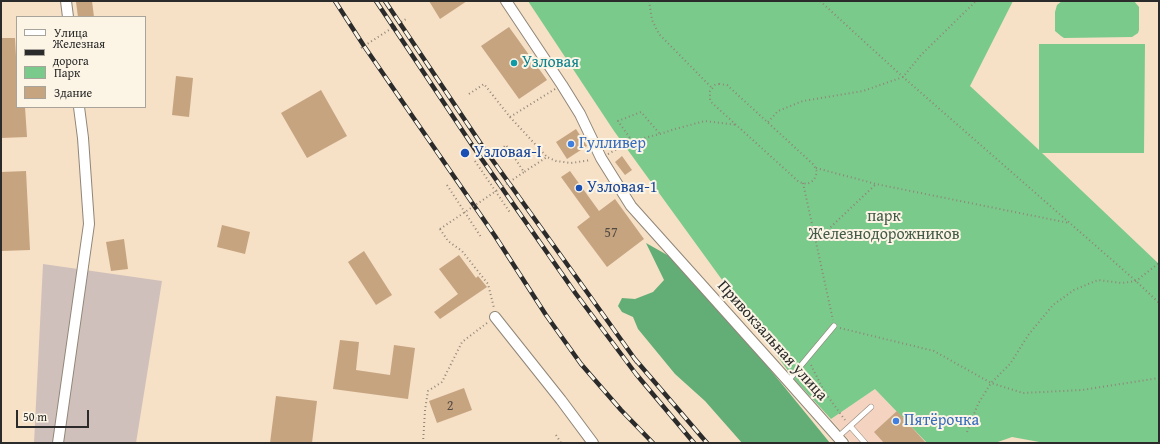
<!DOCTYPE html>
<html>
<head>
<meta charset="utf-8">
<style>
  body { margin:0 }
  #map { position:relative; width:1160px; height:444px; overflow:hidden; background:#f6e0c6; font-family:"Gentium Book Plus",serif }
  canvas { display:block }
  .frame { position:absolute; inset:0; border:2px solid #2b2b2b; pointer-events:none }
  .legend { position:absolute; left:16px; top:16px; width:130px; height:92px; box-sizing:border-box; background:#fcf5e5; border:1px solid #a8a49b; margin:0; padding:5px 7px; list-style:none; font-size:12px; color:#2b2b2b }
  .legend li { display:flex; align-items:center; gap:8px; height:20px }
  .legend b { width:20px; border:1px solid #a8a49b }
  .scale { position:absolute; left:16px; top:410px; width:73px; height:18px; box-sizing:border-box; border:2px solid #2b2b2b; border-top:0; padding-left:5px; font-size:12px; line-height:14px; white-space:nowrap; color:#2b2b2b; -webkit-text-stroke:3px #fcf5e5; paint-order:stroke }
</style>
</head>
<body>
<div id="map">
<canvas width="1160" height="444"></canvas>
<div class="frame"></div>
<ul class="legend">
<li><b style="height:5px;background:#fff"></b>Улица</li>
<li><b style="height:5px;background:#2b2b2b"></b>Железная дорога</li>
<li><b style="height:11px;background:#7aca8b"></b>Парк</li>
<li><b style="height:11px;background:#c6a480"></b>Здание</li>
</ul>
<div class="scale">50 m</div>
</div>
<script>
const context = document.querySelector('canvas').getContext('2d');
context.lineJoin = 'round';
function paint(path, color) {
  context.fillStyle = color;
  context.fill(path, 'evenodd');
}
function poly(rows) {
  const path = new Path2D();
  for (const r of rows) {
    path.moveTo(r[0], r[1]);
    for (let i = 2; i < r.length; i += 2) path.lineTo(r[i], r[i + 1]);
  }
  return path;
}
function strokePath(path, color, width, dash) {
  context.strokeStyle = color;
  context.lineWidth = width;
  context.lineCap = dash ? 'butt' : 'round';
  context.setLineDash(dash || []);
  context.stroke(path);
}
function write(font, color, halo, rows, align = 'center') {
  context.font = font + ' "Gentium Book Plus",serif';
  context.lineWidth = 4;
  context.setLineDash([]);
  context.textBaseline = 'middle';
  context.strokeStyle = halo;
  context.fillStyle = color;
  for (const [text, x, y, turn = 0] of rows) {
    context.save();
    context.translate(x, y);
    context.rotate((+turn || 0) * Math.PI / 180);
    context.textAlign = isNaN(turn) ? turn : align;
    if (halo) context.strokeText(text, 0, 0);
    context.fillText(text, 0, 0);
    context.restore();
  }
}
paint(poly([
  [875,389,927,443,852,443,831,419]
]), '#f4d3c1');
paint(poly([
  [43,264,162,281,136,443,34,443]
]), '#d0c0bc');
paint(poly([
  [528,1,1013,1,970,86,1039,150,1039,44,1145,44,1144,153,1042,153,1159,264,1159,443,1045,443,1012,437,995,443,927,443,875,389,831,419,794,379,614,131],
  [1062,1,1134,1,1139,7,1139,30,1138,33,1132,37,1064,38,1061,36,1055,31,1055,12,1057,5]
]), '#7aca8b');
paint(poly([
  [646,243,685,265,830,443,742,443,705,401,675,374,638,329,633,317,622,312,618,306,622,298,635,299,653,292,664,280]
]), '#63ae77');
paint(poly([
  [92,1,94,17,78,17,76,2],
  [429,1,467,1,440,19],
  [509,27,547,80,519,99,481,46],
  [1,38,15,38,17,74,17,107,25,107,27,137,1,138],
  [176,76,193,78,189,117,172,115],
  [321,90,347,136,307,158,281,113],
  [576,129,587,146,567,159,556,142],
  [622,156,632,170,625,175,615,162],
  [26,171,30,250,1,251,1,172],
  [570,171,599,211,615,199,644,239,607,267,577,227,590,217,561,177],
  [222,225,250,232,245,254,217,247],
  [124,239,128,269,111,271,106,242],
  [364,251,392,295,376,305,348,262],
  [459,255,476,278,478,276,487,287,440,319,434,312,458,294,439,269],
  [340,340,359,342,356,370,390,375,394,345,415,348,408,399,333,389],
  [464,388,472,410,437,423,429,401],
  [276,396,317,401,312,443,270,443],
  [897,411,926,443,884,443,874,432]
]), '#c6a480');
const service = poly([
  [788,381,834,326],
  [850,426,865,443],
  [838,437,871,407]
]);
const minor = poly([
  [66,1,68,17],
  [506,1,562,85,580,114,601,158,631,206,788,381,843,443],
  [495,317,561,400,593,443],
  [58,443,89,224,83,138,79,107]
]);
strokePath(service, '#908678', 6);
strokePath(minor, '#908678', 12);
strokePath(poly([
  [649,1,652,20,659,34,712,88],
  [820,1,903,77,1136,281,1159,303],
  [1159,1,1159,5],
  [361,48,406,19],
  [719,84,727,85,814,165,817,172,814,180,807,184,799,182,711,102,710,99,710,91,715,85,719,84],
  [469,94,484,84,510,117,547,157],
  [510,117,555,89],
  [768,122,778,111,803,101,863,91,903,77,921,55,976,1],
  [632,141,618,121,641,112,660,134],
  [504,147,506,145,524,172,547,157,556,161,571,163,591,160],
  [608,154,632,141,660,134,675,129,705,121,737,125],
  [475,161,511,214],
  [816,168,876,184,1069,223],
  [803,183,833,320],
  [447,185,481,237],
  [440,229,448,241,462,251,488,284,494,308],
  [816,241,876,184],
  [840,328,934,351,991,383,1023,393,1082,390,1159,378],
  [811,365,824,391,845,420],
  [967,432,978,404,991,383,1010,364,1029,334,1053,305,1074,290,1098,280,1122,283,1136,281,1159,263],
  [556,435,561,443],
  [423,443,425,410,428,391,442,382,462,342,487,323]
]), '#908678', 2, [1, 3]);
strokePath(service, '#fff', 5);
strokePath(minor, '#fff', 10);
const rail = poly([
  [335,1,364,46,495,236,546,315,581,364,621,410,653,443],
  [376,1,474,148,576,294,636,374,694,443],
  [385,1,481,144,637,362],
  [634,358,707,443]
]);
strokePath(rail, '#2b2b2b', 4.5);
strokePath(rail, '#fcf5e5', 3, [9]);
strokePath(poly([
  [440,229,524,172]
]), '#908678', 2, [1, 3]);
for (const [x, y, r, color] of [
  [514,63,4,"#0f9aa8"],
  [571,144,4,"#3f7fe0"],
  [465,153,5,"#1a4fb4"],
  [579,188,4,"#1a4fb4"],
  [896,421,4,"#3f7fe0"]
]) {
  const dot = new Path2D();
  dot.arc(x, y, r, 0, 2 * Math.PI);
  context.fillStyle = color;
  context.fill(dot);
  strokePath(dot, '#fcf5e5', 1.5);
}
write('14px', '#524940', null, [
  ["57",611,233],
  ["2",450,406]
]);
write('16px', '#0d838f', '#fcf5e5', [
  ["Узловая",522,63]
], 'left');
write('16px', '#366cbe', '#fcf5e5', [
  ["Гулливер",579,144],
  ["Пятёрочка",904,421]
], 'left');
write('16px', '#164399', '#fcf5e5', [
  ["Узловая-I",474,153],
  ["Узловая-1",587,188]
], 'left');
write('16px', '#435b48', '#fcf5e5', [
  ["парк",884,217],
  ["Железнодорожников",884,235]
]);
write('16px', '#2b2b2b', '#fcf5e5', [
  ["Привокзальная улица",772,341,48]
]);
</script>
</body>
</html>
